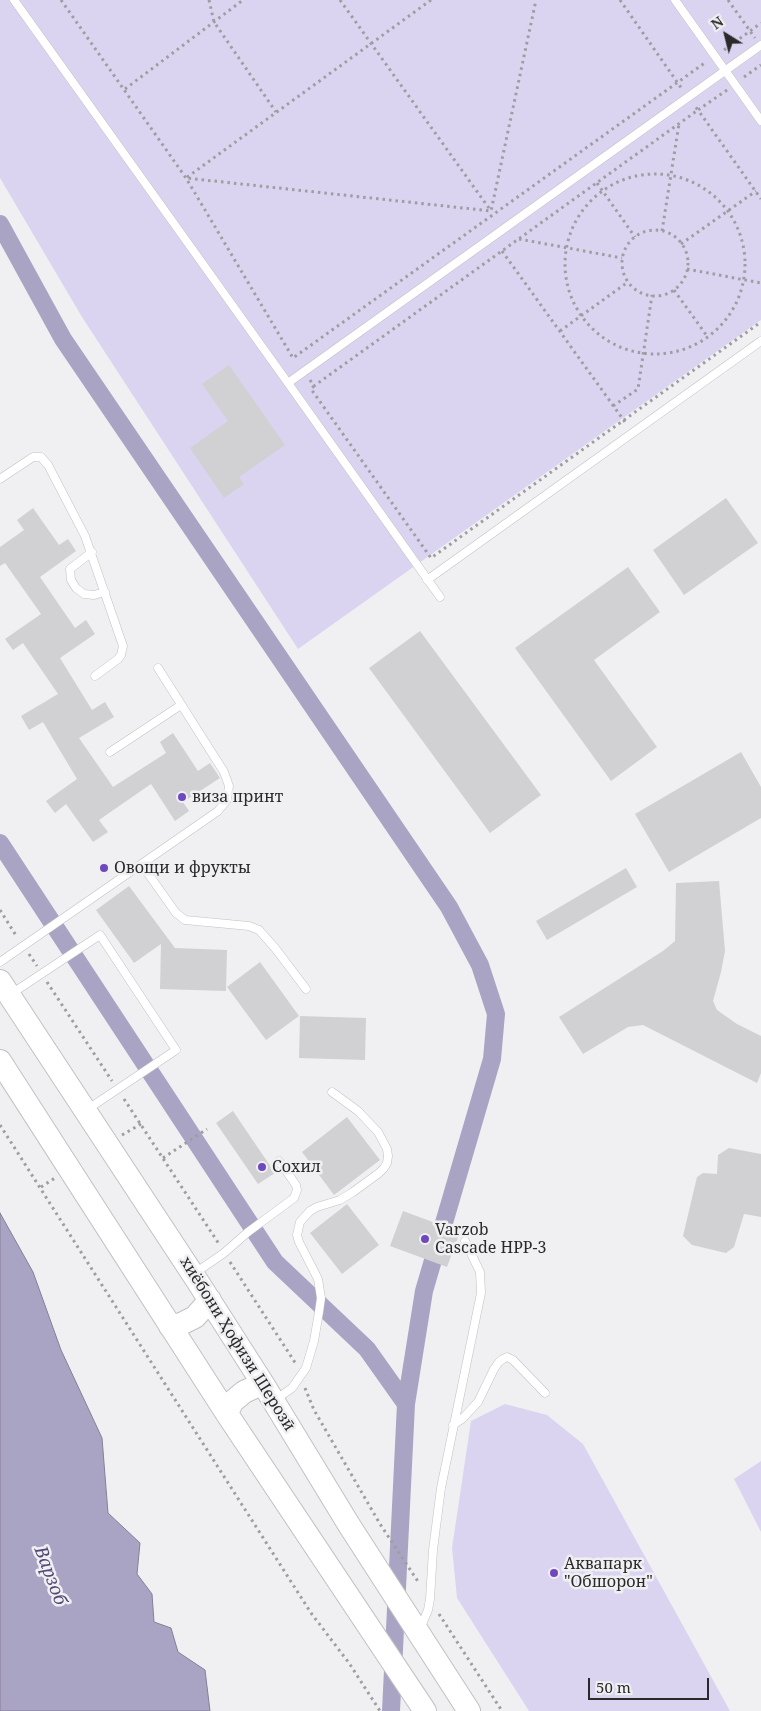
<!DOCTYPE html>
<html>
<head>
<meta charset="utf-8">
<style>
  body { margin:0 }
  #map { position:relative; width:761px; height:1711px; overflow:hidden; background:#f0f0f3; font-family:"Noto Serif",serif }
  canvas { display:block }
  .north { position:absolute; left:701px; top:10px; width:50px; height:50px; -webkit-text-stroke:4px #f0f0f3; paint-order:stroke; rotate:324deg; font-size:14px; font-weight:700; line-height:20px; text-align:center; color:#2a2a2b }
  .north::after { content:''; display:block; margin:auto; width:18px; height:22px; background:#2a2a2b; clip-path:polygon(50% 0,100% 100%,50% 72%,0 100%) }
  .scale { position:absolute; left:588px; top:1678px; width:121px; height:22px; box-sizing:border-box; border:2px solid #2a2a2b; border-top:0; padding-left:6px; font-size:15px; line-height:18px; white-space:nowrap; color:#2a2a2b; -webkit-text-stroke:4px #f0f0f3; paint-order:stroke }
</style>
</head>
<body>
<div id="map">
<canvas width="761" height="1711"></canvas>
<div class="north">N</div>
<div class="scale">50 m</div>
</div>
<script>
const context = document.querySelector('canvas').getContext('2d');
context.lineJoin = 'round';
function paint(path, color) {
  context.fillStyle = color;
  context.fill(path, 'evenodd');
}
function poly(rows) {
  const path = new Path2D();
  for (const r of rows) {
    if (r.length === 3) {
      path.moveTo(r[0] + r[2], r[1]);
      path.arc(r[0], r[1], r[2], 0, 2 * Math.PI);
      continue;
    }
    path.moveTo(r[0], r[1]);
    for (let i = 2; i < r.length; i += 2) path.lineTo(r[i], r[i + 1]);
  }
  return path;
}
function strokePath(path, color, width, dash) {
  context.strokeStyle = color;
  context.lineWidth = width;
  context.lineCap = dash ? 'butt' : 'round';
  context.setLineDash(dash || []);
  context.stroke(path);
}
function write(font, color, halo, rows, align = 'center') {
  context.font = font + ' "Noto Serif",serif';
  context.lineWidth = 5;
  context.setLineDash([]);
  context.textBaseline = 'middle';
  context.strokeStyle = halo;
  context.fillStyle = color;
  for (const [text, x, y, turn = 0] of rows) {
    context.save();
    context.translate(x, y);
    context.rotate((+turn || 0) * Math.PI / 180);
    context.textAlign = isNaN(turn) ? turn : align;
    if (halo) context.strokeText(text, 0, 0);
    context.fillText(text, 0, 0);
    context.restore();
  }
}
paint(poly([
  [0,0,761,0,761,320,298,649,82,317,0,178],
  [505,1404,547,1415,583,1444,730,1711,529,1711,457,1598,452,1548,471,1421],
  [761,1461,761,1532,734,1479]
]), '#dad4f1');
const water = poly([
  [0,1213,33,1272,61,1350,102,1438,108,1513,140,1543,137,1574,152,1594,154,1622,171,1628,178,1652,205,1670,210,1711,0,1711,0,1213]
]);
paint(water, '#aaa4c4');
strokePath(water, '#847f96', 1);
strokePath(poly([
  [0,224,63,339,449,907,480,965,496,1014,492,1059,424,1291,406,1404,391,1711],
  [0,843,275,1262,367,1349,406,1404]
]), '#aaa4c4', 18);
paint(poly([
  [229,365,285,445,239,477,244,484,224,498,190,448,228,421,202,384],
  [726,498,758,543,684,595,653,550],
  [33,508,59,545,68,539,76,551,40,577,75,628,86,620,95,634,60,658,92,710,105,702,114,717,79,738,113,787,166,753,160,742,173,733,198,771,210,763,220,778,183,802,189,811,175,821,151,784,99,820,108,832,93,842,66,804,55,813,46,801,77,779,43,722,29,730,21,716,58,694,23,643,13,650,5,639,41,614,5,563,0,566,0,547,24,530,17,520],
  [628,567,660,612,594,660,657,747,611,781,515,648],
  [420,631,541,795,490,833,369,668],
  [741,752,761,787,761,818,669,872,635,814],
  [626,868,637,887,547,940,536,921],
  [719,881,725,951,721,972,713,1001,717,1010,737,1024,761,1036,761,1073,757,1083,643,1025,628,1027,583,1054,559,1017,663,951,675,941,676,883],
  [129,886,175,948,227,950,226,991,160,989,161,944,134,963,96,910],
  [260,962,299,1016,266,1040,227,987],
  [300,1016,366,1018,365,1060,299,1058],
  [233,1111,275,1173,258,1184,216,1123],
  [347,1117,380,1160,334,1195,302,1152],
  [729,1148,761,1154,761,1217,744,1214,734,1247,726,1253,692,1245,683,1236,697,1177,703,1173,717,1174,718,1155],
  [347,1204,379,1245,342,1274,310,1233],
  [403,1211,460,1232,447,1267,390,1246]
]), '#d1d0d3');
const service = poly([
  [14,0,288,383,761,45],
  [675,0,761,121],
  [288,383,440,597],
  [0,479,33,457,41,457,48,465,85,536,123,646,121,655,118,659,95,676],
  [92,552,70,569,71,580,76,588,84,594,94,595,105,592],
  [427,580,761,341],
  [110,752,181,705],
  [142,865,176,913,185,920,249,926,259,930,275,948,306,989],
  [0,962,218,811,227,800,229,786,224,772,158,668],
  [11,994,100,935,176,1050,88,1109],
  [195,1273,224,1253,248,1232,294,1198,297,1190,296,1185,279,1161],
  [275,1400,292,1388,306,1368,314,1341,319,1312,321,1298,318,1279,299,1242,297,1235,300,1222,310,1211,317,1207,340,1200,353,1192,379,1173,384,1168,387,1163,388,1156,387,1149,378,1132,358,1111,332,1092],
  [453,1425,462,1419,478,1402,494,1369,499,1362,503,1359,507,1357,513,1360,545,1393],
  [420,1629,428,1610,430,1599,433,1550,441,1488,481,1293,480,1272,465,1241]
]);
const secondary = poly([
  [0,981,196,1279,265,1387,349,1525,469,1711],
  [0,1061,227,1414,425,1711],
  [170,1326,181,1324,195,1317,210,1300],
  [227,1414,232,1402,244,1392,257,1386,265,1387]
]);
strokePath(service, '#c1c1c4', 9);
strokePath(secondary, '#c1c1c4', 24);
strokePath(poly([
  [61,0,186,178,293,358,706,62],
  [209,0,214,22,276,112],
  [340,0,491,211],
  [431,0,186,178,491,211,536,0],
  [620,0,682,89],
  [728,0,755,38],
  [724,50,761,23],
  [744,77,761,65],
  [125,89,243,0],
  [727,90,698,110,761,199],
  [655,264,90],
  [597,183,635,237],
  [655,263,33],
  [662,231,679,124],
  [519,239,622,258],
  [681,244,756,191],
  [502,251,625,422],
  [687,269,761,283],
  [674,290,707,336],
  [560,331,628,282],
  [310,380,314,386,698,110,694,105],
  [314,386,311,389,431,558,761,322],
  [613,406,638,389,652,295],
  [0,910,17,937],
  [29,954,37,966],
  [47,982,112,1081],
  [124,1099,219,1244],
  [0,1125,311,1613,349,1663,380,1711],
  [122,1135,141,1124],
  [163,1158,207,1129],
  [41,1187,55,1178],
  [230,1262,296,1364],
  [305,1388,314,1410,380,1524,419,1583],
  [439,1614,502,1711]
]), '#9e9ea1', 3, [2.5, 4]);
strokePath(service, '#fff', 8);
strokePath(secondary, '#fff', 22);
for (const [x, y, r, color] of [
  [182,797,5,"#6f47bf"],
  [104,868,5,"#6f47bf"],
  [262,1167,5,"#6f47bf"],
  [425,1239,5,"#6f47bf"],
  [554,1573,5,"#6f47bf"]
]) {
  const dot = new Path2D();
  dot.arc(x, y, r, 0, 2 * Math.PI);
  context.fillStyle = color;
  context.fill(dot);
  strokePath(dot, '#f0f0f3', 2);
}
write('16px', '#2a2a2b', '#f0f0f3', [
  ["виза принт",192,797],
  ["Овощи и фрукты",114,868],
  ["Сохил",272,1167],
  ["Varzob",435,1230],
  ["Cascade HPP-3",435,1248],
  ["Аквапарк",564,1564],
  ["\"Обшорон\"",564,1582]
], 'left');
write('16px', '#2a2a2b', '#f0f0f3', [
  ["хиёбони Ҳофизи Шерозӣ",237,1344,58]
]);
write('italic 18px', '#544877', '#f0f0f3', [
  ["Варзоб",50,1576,69]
]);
</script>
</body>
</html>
